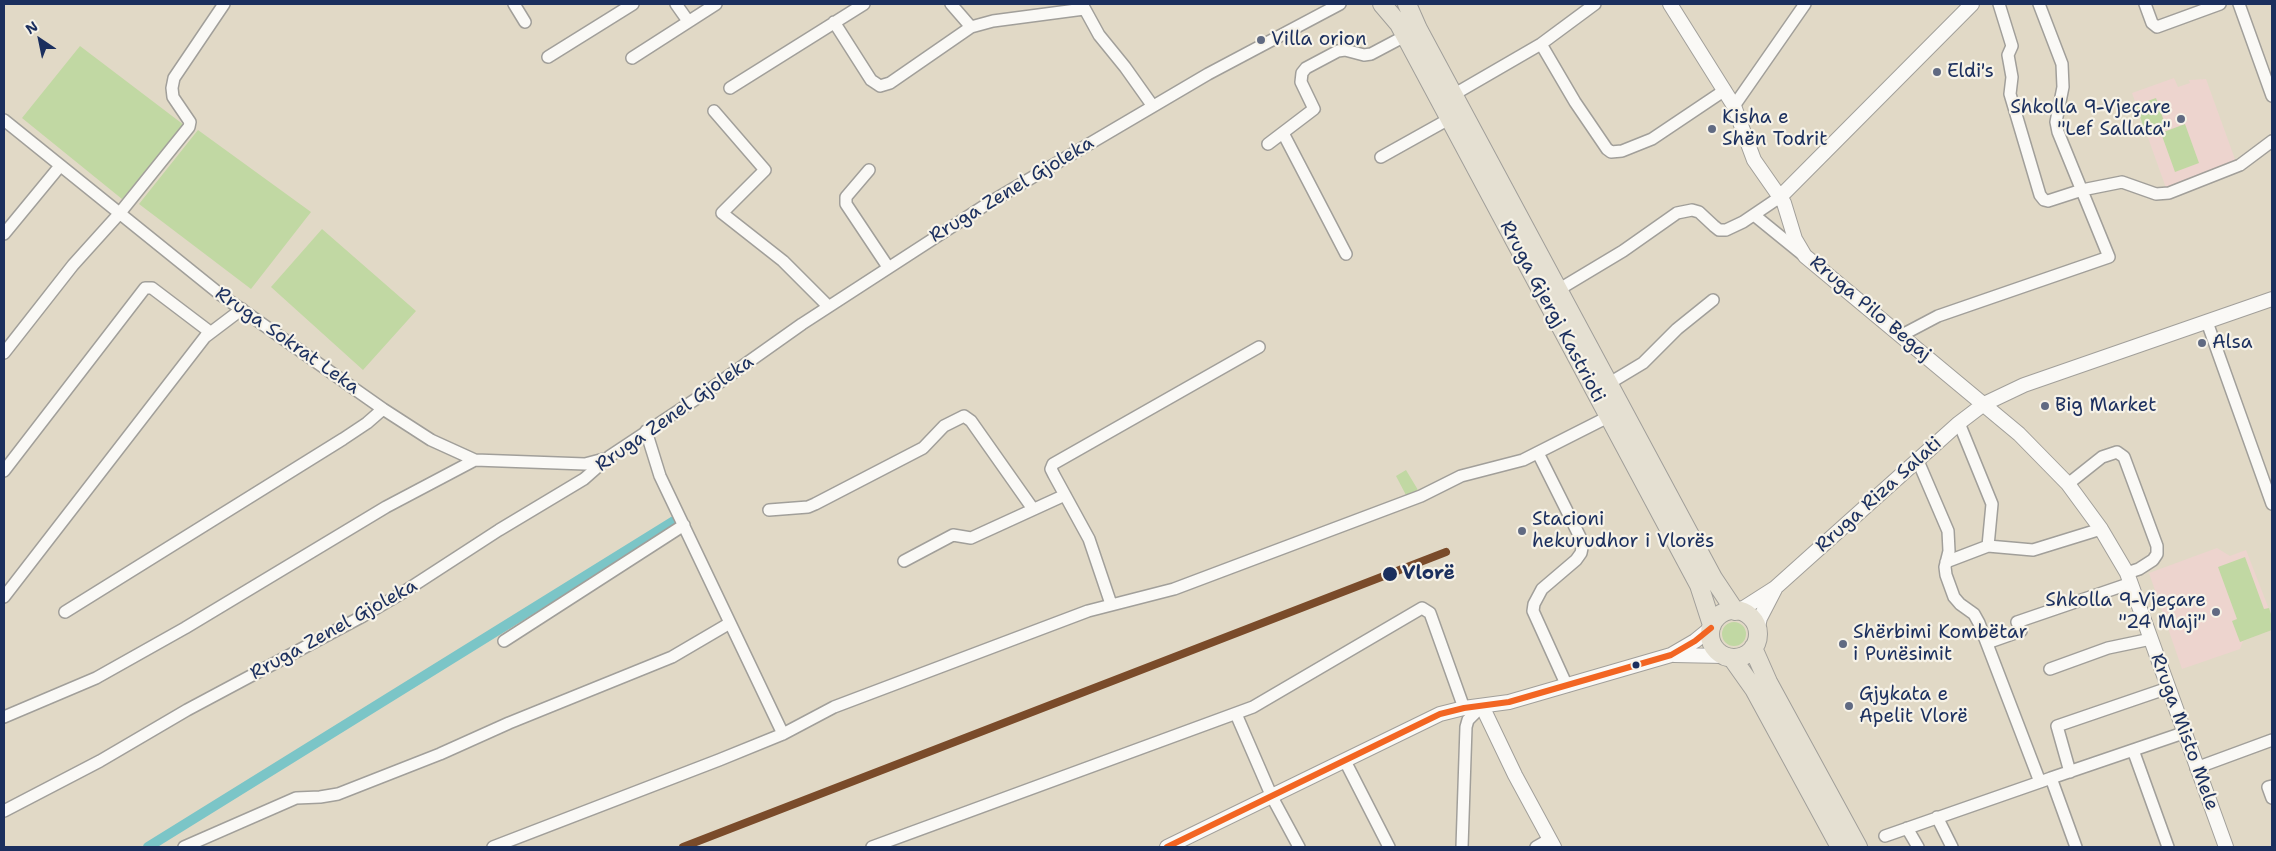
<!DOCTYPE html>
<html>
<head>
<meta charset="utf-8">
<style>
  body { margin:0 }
  #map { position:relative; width:2276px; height:851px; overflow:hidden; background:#e1d9c6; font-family:"Shantell Sans",sans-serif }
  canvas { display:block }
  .frame { position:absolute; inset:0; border:5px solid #1b2f5e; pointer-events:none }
  .north { position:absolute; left:15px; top:15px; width:50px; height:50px; -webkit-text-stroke:4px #f7f3e8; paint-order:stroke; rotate:326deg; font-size:14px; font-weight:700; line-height:20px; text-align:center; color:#1b2f5e }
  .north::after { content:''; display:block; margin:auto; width:18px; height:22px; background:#1b2f5e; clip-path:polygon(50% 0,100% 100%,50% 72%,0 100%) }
</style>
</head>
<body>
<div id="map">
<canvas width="2276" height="851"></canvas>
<div class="frame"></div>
<div class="north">N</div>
</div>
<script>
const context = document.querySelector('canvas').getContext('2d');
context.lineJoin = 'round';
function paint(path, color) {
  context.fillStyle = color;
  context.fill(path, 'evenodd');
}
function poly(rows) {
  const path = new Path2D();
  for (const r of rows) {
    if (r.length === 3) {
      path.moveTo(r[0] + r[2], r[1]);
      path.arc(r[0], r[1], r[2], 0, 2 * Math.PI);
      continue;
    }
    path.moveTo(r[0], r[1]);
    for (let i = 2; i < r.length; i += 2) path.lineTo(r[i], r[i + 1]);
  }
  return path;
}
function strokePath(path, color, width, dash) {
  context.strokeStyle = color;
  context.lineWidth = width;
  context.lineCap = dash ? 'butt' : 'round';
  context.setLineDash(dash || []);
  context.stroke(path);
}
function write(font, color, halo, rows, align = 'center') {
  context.font = font + ' "Shantell Sans",sans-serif';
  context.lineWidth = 4.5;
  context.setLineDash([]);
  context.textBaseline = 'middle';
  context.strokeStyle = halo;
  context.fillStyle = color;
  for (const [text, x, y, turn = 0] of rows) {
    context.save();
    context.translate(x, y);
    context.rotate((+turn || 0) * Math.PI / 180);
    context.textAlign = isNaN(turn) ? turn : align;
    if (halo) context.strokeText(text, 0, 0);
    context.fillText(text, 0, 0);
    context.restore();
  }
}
paint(poly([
  [2174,78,2178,87,2190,83,2189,80,2206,79,2236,162,2166,188,2132,93],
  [2217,548,2230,556,2246,550,2272,617,2272,630,2243,641,2240,649,2182,669,2149,573]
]), '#edd4ce');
paint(poly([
  [80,46,184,125,122,199,22,118],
  [2156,98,2166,127,2146,134,2136,105],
  [2185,124,2199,163,2175,172,2161,133],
  [198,130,311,212,251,289,139,204],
  [322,229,416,311,363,370,271,287],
  [1406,470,1418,490,1407,497,1396,476],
  [2245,557,2264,609,2269,608,2272,617,2272,630,2240,642,2232,621,2237,619,2218,567],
  [1734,634,12]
]), '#c1d8a3');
strokePath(poly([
  [148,847,674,521]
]), '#7bc5c7', 10);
const minor = poly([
  [514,4,525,22],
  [676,4,688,21],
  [951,4,971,27],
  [1082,4,1099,35,1125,67,1152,105],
  [1999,4,2012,46,2008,55,2012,77,2010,94,2040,195,2044,200,2048,201,2082,190,2122,182,2156,194,2169,193,2240,165,2272,141],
  [2145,4,2152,23,2157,27,2220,4],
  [2239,4,2272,96],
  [834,22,871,80,880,86,890,83,971,27,993,21,1084,9],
  [1541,44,1575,102,1607,149,1611,152,1622,151,1652,139,1725,90],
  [548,57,633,4],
  [632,58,716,4],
  [730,88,864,4],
  [1453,95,1541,44,1595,4],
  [1734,106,1805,4],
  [714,111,765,170,722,213,783,261,828,306],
  [4,120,221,295,383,409,431,440,475,460,585,464,604,459],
  [1283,133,1346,254],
  [1268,144,1314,109,1301,82,1302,73,1306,68,1338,51,1345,50,1364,55,1371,54,1405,36],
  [1381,157,1449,119],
  [869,170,846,197,846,204,888,267],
  [1754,215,1802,254],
  [4,234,60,166],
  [1558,290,1623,251,1677,213,1692,210,1699,212,1714,226,1719,230,1726,230,1743,222,1780,197],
  [2207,322,2272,504],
  [1902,335,1938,316,2109,257,2058,132,2056,122,2063,87,2062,64,2039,4],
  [4,353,73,265,119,214,189,127,190,122,173,97,172,88,174,78,224,4],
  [1608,384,1643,363,1677,329,1713,300],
  [1959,423,1992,504,1988,546],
  [646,431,660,476,783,734,834,707,1088,611,1174,589,1421,496,1461,476,1523,460,1608,417],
  [1538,453,1583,543,1581,553,1576,560,1542,589,1534,604,1533,611,1567,686],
  [1918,461,1948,531,1949,551,1945,567,1946,575,1954,597,1960,604,1974,614,1979,623,2040,782,2051,778,2076,847],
  [4,471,145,288,152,288,210,332],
  [2068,484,2102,457,2117,452,2124,457,2157,546,2157,554,2153,560,2139,569,2127,573],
  [769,510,808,507,815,504,923,448,944,426,964,416,971,421,1033,509],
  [904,561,953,535,971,538,1065,495],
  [1946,562,1988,546,2033,550,2101,529],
  [4,597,205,337,242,309],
  [1111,604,1089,539,1054,475,1051,469,1053,464,1259,347],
  [65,612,343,439,367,423,383,409],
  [504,641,684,525],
  [1987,643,2021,631,2017,622,2131,583],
  [2050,669,2108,648,2151,639],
  [1236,714,1272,797,1299,847],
  [4,717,96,678,185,628,386,507,475,460],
  [2133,750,2168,847],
  [1345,761,1389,847],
  [2196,768,2272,740],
  [2070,772,2057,726,2168,688],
  [2051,778,2183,733],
  [2272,786,2268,787,2272,798],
  [4,811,100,761,187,710,363,616,402,593,499,530,584,479,610,456,699,397,802,324,987,204,1208,74,1340,4],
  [1937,817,1952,847],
  [1907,828,1918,847],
  [1885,836,2040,782],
  [184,847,296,798,320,797,338,794,440,754,509,723,672,657,730,623],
  [493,847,719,760,783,734],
  [872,847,1253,707,1422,608,1430,613,1464,708],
  [1462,847,1466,727,1468,720,1482,706],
  [1536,847,1550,839]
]);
const tertiary = poly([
  [1670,4,1734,106,1754,160,1784,203,1795,239,1805,256,2019,434,2068,484,2101,529,2127,573,2226,847],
  [1780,197,1972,4],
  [1739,611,1775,588,1959,423,1984,404,2024,385,2272,299],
  [1757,630,1760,618,1775,589],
  [1674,655,1724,656],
  [1482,706,1515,775,1554,847],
  [1167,847,1440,714,1464,708,1509,702,1671,655,1695,641,1711,628]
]);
const primary = poly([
  [1382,4,1399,24,1699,585,1712,625],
  [1407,4,1418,29,1713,578,1735,611],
  [1734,634,24],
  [1753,648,1768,682,1858,847],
  [1732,658,1754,689,1840,847]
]);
strokePath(minor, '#a19f9a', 14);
strokePath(tertiary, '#a19f9a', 16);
strokePath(primary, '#a19f9a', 20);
strokePath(minor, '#faf9f6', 11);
strokePath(tertiary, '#faf9f6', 14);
strokePath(primary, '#e5e0d2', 18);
strokePath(poly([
  [1167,847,1440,714,1464,708,1509,702,1671,655,1695,641,1711,628]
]), '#f26522', 6);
strokePath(poly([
  [683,847,1446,552]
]), '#7a4b2a', 8);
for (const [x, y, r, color] of [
  [1261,40,5,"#606a82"],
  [1937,72,5,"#606a82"],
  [2181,119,5,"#606a82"],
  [1712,129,5,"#606a82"],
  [2202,343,5,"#606a82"],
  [2045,406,5,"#606a82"],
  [1522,531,5,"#606a82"],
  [1390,574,8,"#1b2f5e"],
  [2216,612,5,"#606a82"],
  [1843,644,5,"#606a82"],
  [1636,665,4.5,"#1b2f5e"],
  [1849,706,5,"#606a82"]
]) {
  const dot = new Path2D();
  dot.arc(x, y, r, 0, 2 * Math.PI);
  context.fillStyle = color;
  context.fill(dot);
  strokePath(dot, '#f7f3e8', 2);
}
write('19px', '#1b2f5e', '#f7f3e8', [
  ["Villa orion",1271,40],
  ["Eldi's",1947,72],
  ["Shkolla 9-Vjeçare",2171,108,"right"],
  ["\"Lef Sallata\"",2171,130,"right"],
  ["Kisha e",1722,118],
  ["Shën Todrit",1722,140],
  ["Alsa",2212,343],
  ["Big Market",2055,406],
  ["Stacioni",1532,520],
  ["hekurudhor i Vlorës",1532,542],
  ["Shkolla 9-Vjeçare",2206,601,"right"],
  ["\"24 Maji\"",2206,623,"right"],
  ["Shërbimi Kombëtar",1853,633],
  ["i Punësimit",1853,655],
  ["Gjykata e",1859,695],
  ["Apelit Vlorë",1859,717]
], 'left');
write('19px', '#1b2f5e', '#f7f3e8', [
  ["Rruga Zenel Gjoleka",1012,190,-31],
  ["Rruga Pilo Begaj",1870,309,40],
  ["Rruga Gjergj Kastrioti",1552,312,62],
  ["Rruga Sokrat Leka",287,341,35],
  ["Rruga Zenel Gjoleka",675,414,-35],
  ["Rruga Riza Salati",1879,495,-42],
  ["Rruga Zenel Gjoleka",334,630,-29],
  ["Rruga Misto Mele",2184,732,70]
]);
write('bold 19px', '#1b2f5e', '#f7f3e8', [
  ["Vlorë",1402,574]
], 'left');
</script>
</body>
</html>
